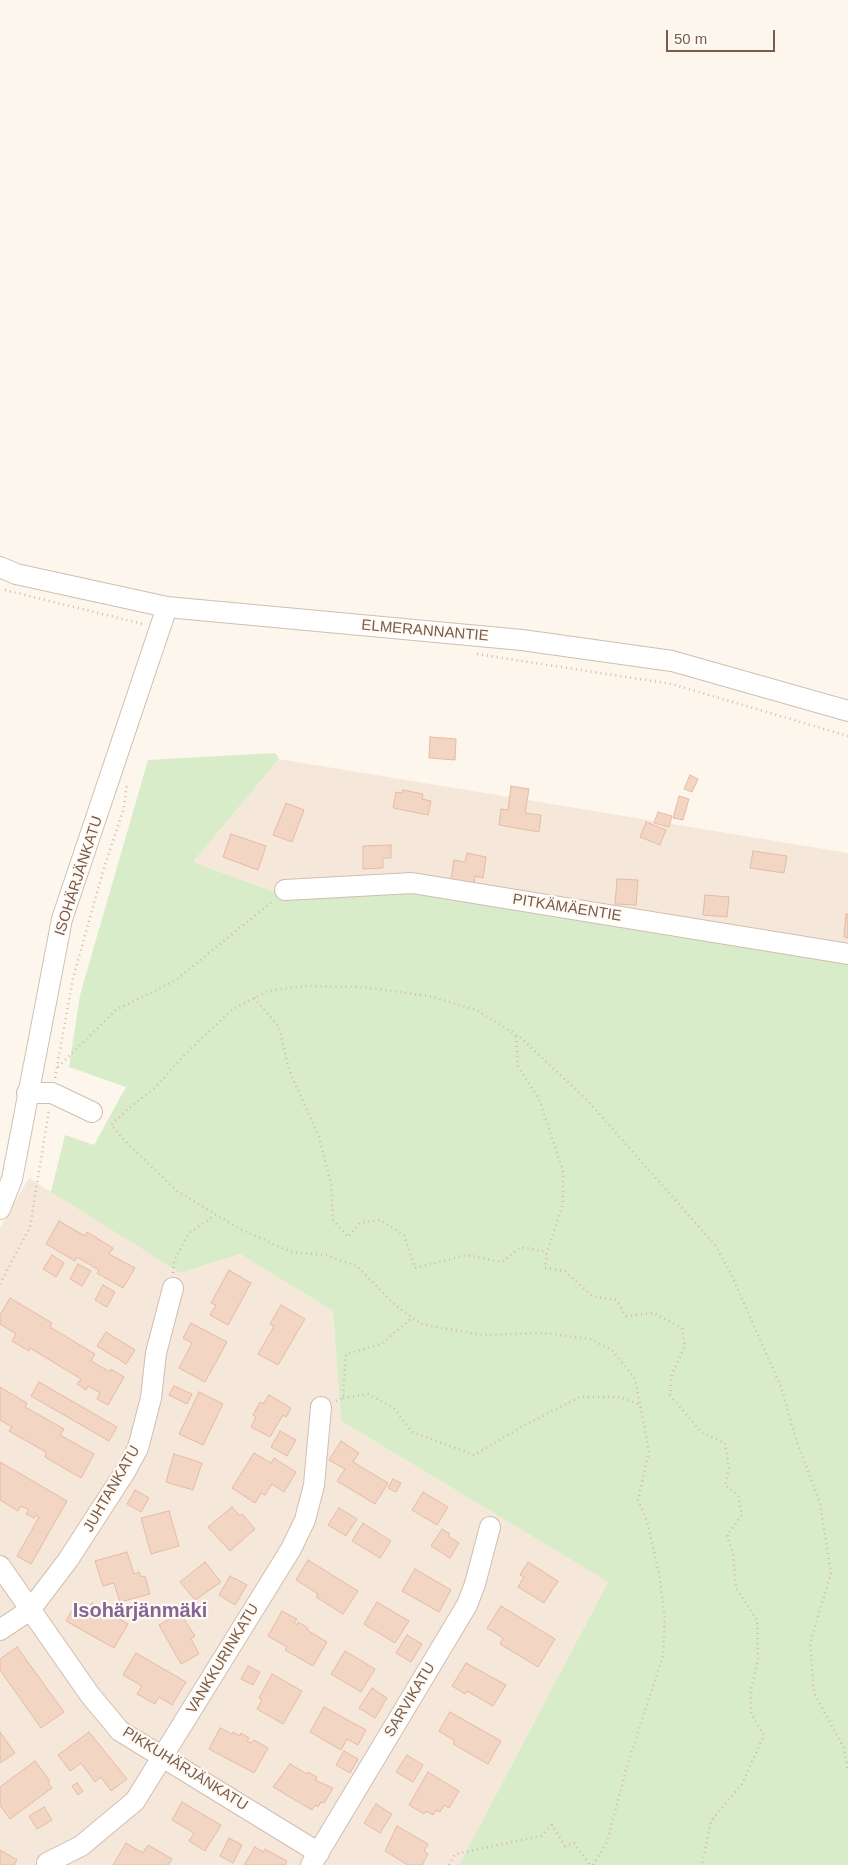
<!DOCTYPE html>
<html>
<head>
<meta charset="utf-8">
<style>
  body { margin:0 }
  #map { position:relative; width:848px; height:1865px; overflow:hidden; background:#fdf6ec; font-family:Arial,sans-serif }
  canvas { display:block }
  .scale { position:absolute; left:666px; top:30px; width:109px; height:22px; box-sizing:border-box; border:2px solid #7a5c4d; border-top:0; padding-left:6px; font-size:15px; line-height:18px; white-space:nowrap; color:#7a5c4d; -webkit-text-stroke:4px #fffaf3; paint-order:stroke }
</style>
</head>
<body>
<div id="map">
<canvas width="848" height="1865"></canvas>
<div class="scale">50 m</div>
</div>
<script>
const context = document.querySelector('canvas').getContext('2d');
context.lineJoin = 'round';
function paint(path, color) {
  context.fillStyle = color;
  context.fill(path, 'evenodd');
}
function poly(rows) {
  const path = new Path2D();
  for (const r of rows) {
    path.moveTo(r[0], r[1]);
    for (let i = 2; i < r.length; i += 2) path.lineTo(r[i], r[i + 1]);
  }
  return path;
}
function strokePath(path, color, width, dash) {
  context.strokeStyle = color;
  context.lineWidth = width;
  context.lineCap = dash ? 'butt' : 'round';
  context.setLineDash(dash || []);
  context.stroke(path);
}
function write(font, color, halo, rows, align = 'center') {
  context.font = font + ' Arial,sans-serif';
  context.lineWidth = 4.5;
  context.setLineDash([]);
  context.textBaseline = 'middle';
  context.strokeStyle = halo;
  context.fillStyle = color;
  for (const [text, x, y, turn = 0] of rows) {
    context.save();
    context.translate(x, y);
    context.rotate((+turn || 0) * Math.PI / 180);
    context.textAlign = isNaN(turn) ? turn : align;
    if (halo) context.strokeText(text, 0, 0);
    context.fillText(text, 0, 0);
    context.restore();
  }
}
paint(poly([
  [279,759,848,853,848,962,294,899,193,862],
  [29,1178,180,1273,240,1254,333,1311,341,1421,608,1582,459,1865,0,1865,0,1228]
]), '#f5e8da');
paint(poly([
  [275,753,279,759,193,862,294,899,408,892,848,962,848,1865,459,1865,608,1582,341,1421,333,1311,240,1254,180,1273,51,1192,65,1135,94,1145,126,1087,69,1067,80,995,148,760]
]), '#d8ecc9');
const building = poly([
  [430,737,456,739,455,760,429,758,430,737],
  [690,775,698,779,692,792,684,789,690,775],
  [511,786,529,789,525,813,541,815,539,832,499,825,501,809,508,810,511,786],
  [403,790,423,794,422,799,431,801,428,815,393,808,396,792,402,793,403,790],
  [679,796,689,799,683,820,673,818,679,796],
  [286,803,304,810,292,842,273,835,286,803],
  [658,812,672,816,669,827,654,823,658,812],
  [646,822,666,830,660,845,640,837,646,822],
  [231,834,266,846,258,870,223,857,231,834],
  [391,845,391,858,383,858,383,868,363,869,363,846,391,845],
  [753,851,787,856,784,873,750,868,753,851],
  [467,853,486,857,483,878,475,876,474,883,451,879,454,860,465,862,467,853],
  [617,879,638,880,636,905,615,904,617,879],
  [705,895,729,897,727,917,703,915,705,895],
  [846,914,848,914,848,938,844,937,846,914],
  [59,1221,85,1236,87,1232,113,1248,109,1254,135,1268,123,1288,97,1273,99,1270,77,1257,75,1261,46,1244,59,1221],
  [52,1255,64,1263,56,1277,43,1269,52,1255],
  [78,1264,91,1271,82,1286,70,1279,78,1264],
  [229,1270,251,1283,228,1325,210,1315,216,1305,211,1303,229,1270],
  [103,1285,115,1292,107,1307,95,1300,103,1285],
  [10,1298,52,1323,50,1327,95,1354,91,1361,110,1372,111,1369,124,1377,108,1405,97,1399,100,1393,88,1386,86,1390,77,1384,81,1379,30,1348,29,1351,12,1341,16,1334,0,1324,0,1315,10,1298],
  [281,1305,305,1319,278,1365,258,1354,274,1326,270,1324,281,1305],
  [191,1323,227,1342,205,1382,179,1368,192,1343,183,1338,191,1323],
  [106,1332,135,1350,126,1364,97,1346,106,1332],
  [39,1382,117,1427,109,1441,31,1396,39,1382],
  [174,1386,192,1394,187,1404,169,1395,174,1386],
  [0,1387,27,1403,25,1407,64,1429,60,1435,94,1454,81,1478,45,1457,46,1452,9,1431,12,1427,0,1420,0,1387],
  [199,1392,223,1404,203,1445,179,1434,199,1392],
  [269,1395,291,1408,286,1417,283,1415,270,1437,251,1427,256,1417,253,1415,260,1402,263,1404,269,1395],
  [280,1431,296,1440,287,1456,271,1447,280,1431],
  [341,1441,359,1453,353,1462,388,1483,375,1504,337,1481,345,1469,329,1460,341,1441],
  [254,1453,271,1463,274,1458,296,1472,284,1492,272,1484,265,1495,261,1493,255,1503,232,1488,254,1453],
  [174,1454,202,1463,193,1490,166,1482,174,1454],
  [0,1462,67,1501,31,1564,17,1556,39,1517,36,1515,34,1518,26,1514,29,1510,21,1506,18,1511,0,1500,0,1462],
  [393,1479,401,1483,396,1492,388,1488,393,1479],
  [135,1490,149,1498,141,1512,127,1504,135,1490],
  [423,1492,448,1507,437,1525,412,1510,423,1492],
  [232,1507,240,1516,242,1514,255,1529,230,1551,208,1527,232,1507],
  [339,1508,357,1519,346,1536,328,1525,339,1508],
  [169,1511,179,1546,151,1554,141,1518,169,1511],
  [363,1523,391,1541,380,1558,352,1541,363,1523],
  [442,1529,450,1534,448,1536,459,1543,450,1558,431,1546,442,1529],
  [127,1552,134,1574,139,1572,141,1577,145,1576,150,1594,120,1602,114,1583,103,1586,95,1561,127,1552],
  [308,1560,358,1591,343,1614,316,1597,318,1594,296,1580,308,1560],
  [205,1562,221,1582,195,1600,180,1582,205,1562],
  [528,1562,558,1581,544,1603,518,1587,524,1577,520,1575,528,1562],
  [415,1569,451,1590,439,1612,402,1591,415,1569],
  [230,1576,247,1585,235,1605,219,1595,230,1576],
  [377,1602,409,1621,395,1643,364,1624,377,1602],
  [92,1603,128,1624,114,1648,66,1621,72,1610,75,1612,79,1605,88,1610,92,1603],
  [501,1606,555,1639,538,1667,500,1644,503,1638,487,1628,501,1606],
  [282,1611,297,1619,294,1623,297,1625,298,1622,308,1628,307,1630,327,1642,313,1666,285,1650,287,1647,268,1636,282,1611],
  [180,1613,195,1636,191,1639,199,1654,181,1664,159,1625,180,1613],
  [407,1635,422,1644,411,1662,396,1653,407,1635],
  [17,1647,64,1712,41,1728,0,1670,0,1659,17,1647],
  [345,1651,375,1669,361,1692,331,1674,345,1651],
  [136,1653,186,1682,172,1705,159,1697,155,1704,137,1694,142,1686,123,1675,136,1653],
  [466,1663,506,1685,493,1706,467,1691,465,1694,452,1686,466,1663],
  [248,1666,260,1672,253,1685,241,1679,248,1666],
  [272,1674,302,1691,283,1724,257,1709,262,1700,259,1698,272,1674],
  [372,1688,387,1698,375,1718,359,1708,372,1688],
  [324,1707,366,1730,358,1745,347,1739,341,1750,310,1732,324,1707],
  [450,1712,501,1741,488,1764,453,1744,455,1741,439,1731,450,1712],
  [220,1728,232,1734,233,1732,240,1736,241,1733,249,1738,247,1741,252,1743,254,1740,268,1748,254,1773,209,1749,220,1728],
  [0,1732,15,1753,0,1763,0,1732],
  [89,1732,127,1779,111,1791,101,1777,95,1782,81,1763,70,1771,58,1755,89,1732],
  [344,1751,358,1759,350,1773,336,1765,344,1751],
  [407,1755,423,1765,413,1782,396,1772,407,1755],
  [35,1761,50,1781,48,1783,52,1788,10,1819,0,1805,0,1787,35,1761],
  [290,1764,307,1774,308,1772,317,1777,315,1780,333,1788,324,1803,321,1802,318,1807,315,1805,312,1810,273,1787,290,1764],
  [428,1772,459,1791,449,1808,444,1805,440,1812,436,1810,433,1815,426,1811,424,1814,409,1805,428,1772],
  [77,1783,83,1791,78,1795,72,1786,77,1783],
  [182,1802,221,1825,205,1851,189,1841,194,1833,172,1820,182,1802],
  [376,1804,392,1814,380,1833,364,1823,376,1804],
  [44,1807,52,1820,37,1829,29,1816,44,1807],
  [397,1826,428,1844,424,1851,428,1854,422,1865,408,1865,385,1851,397,1826],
  [229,1838,242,1845,233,1863,220,1856,229,1838],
  [126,1843,143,1853,148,1845,172,1859,168,1865,113,1865,126,1843],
  [255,1847,263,1852,265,1849,287,1861,285,1865,244,1865,255,1847],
  [0,1850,17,1860,14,1865,0,1865,0,1850]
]);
paint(building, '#f3d5c3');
strokePath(building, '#e6bba3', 1);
const minor = poly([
  [0,567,16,574,167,607,522,640,672,661,848,711],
  [285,890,412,883,848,954],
  [27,1093,52,1093,92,1112],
  [0,1209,12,1179,62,919,167,607],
  [0,1566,90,1695,120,1731,319,1853],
  [0,1630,30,1610,68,1560,125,1472,138,1448,151,1398,156,1353,173,1288],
  [47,1863,81,1846,135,1801,291,1549,305,1520,314,1485,321,1407],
  [311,1865,467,1605,475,1584,490,1527]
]);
strokePath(minor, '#d1beb0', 22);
strokePath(poly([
  [5,590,143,624],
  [477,654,672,684,848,736],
  [254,998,279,1027,289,1070,319,1137,331,1184,333,1220,348,1237,360,1223,380,1220,404,1235,415,1268,467,1255,502,1262,521,1247,547,1252],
  [516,1036,518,1066,539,1099,563,1171,563,1204,547,1252,545,1268,565,1271,592,1296,616,1300,626,1316,654,1313,682,1328,685,1346,672,1374,670,1395,702,1433,725,1443,729,1468,725,1485,738,1495,742,1515,727,1535,733,1553,736,1588,757,1620,758,1660,751,1690,751,1714,764,1735,742,1784,711,1821,702,1865],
  [58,1067,116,1010,176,980,274,900],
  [55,1078,73,978,104,868,124,808,127,783],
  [173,1273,174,1261,189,1233,215,1215],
  [0,1284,30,1227,49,1110],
  [343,1398,368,1394,393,1407,412,1432,474,1455,523,1426,580,1397,619,1397,641,1405],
  [336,1401,343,1398,346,1354,381,1344,412,1318],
  [449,1865,455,1854,541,1836,552,1825,565,1846,574,1843,590,1865],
  [593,1865,607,1842,627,1766,663,1656,665,1619,659,1574,647,1521,638,1500,649,1451,635,1379,612,1350,590,1339,545,1333,481,1335,421,1324,395,1305,357,1266,325,1255,291,1252,240,1229,177,1191,128,1144,111,1125,129,1108,155,1088,185,1054,233,1009,268,991,303,986,362,987,429,996,476,1010,520,1037,587,1100,715,1245,731,1274,781,1387,797,1442,820,1503,831,1573,810,1643,814,1693,844,1748,848,1771]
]), '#d9b8a5', 2.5, [1, 4]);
strokePath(minor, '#fff', 20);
write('15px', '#7a5c4d', '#fffaf3', [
  ["ELMERANNANTIE",425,631,5],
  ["ISOHÄRJÄNKATU",79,876,-72],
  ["PITKÄMÄENTIE",567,908,9],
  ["JUHTANKATU",112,1489,-60],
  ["VANKKURINKATU",223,1659,-59],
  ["SARVIKATU",410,1700,-59],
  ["PIKKUHÄRJÄNKATU",185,1769,32]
]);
write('bold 20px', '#846695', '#fffaf3', [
  ["Isohärjänmäki",140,1611]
]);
</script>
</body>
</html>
